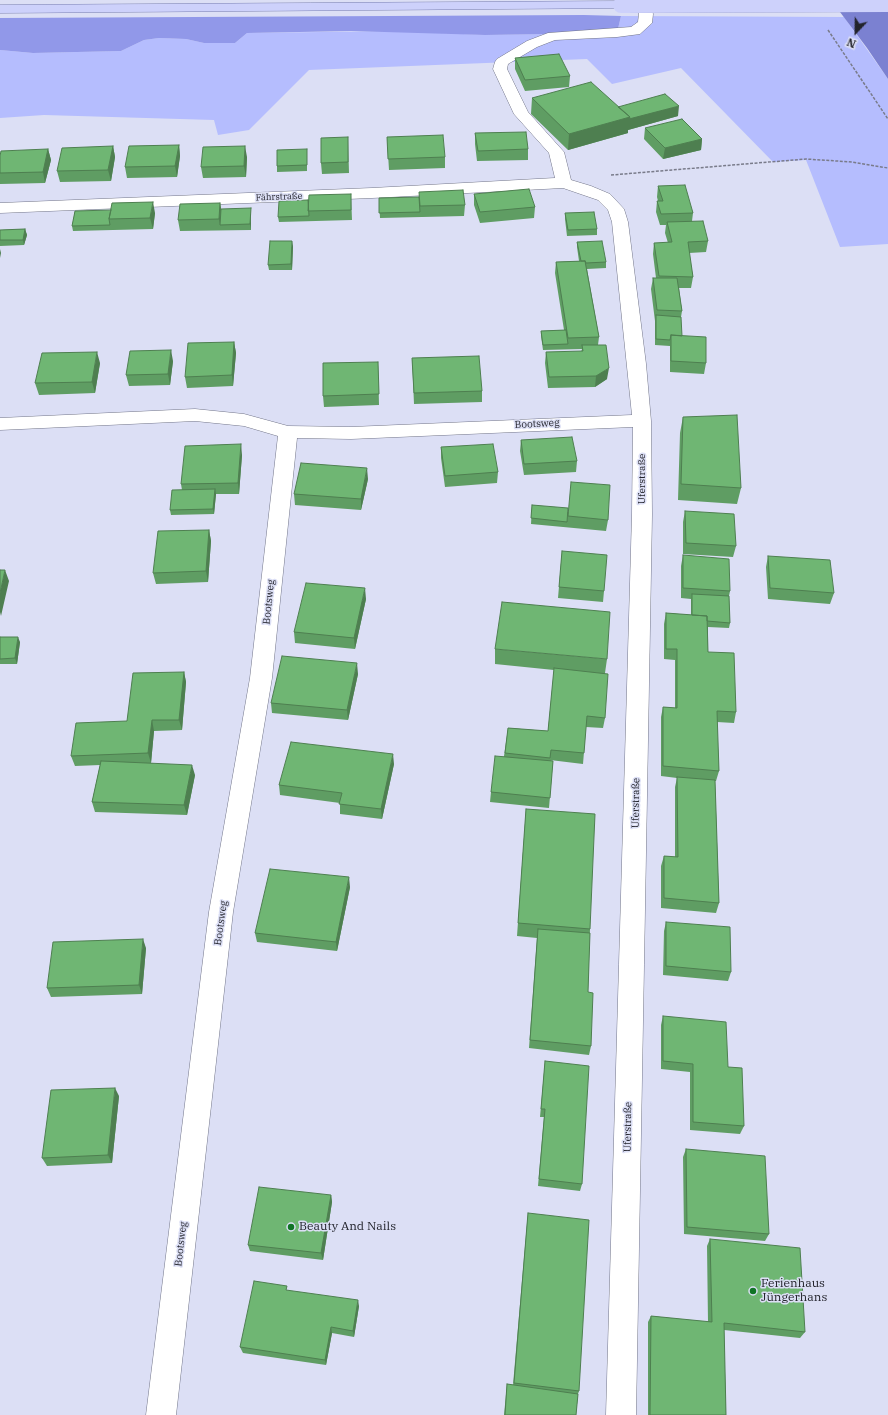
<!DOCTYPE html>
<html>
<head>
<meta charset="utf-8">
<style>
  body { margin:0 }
  #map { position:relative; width:888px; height:1415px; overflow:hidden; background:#dcdff5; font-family:"IBM Plex Serif",serif }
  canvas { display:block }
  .north { position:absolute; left:836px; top:12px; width:40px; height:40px; -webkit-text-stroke:3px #dcdff5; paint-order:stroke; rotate:202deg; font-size:11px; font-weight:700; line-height:16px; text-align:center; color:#22232b }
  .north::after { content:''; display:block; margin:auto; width:14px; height:18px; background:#22232b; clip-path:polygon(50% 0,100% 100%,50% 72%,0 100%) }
</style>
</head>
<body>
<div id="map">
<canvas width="888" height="1415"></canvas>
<div class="north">N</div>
</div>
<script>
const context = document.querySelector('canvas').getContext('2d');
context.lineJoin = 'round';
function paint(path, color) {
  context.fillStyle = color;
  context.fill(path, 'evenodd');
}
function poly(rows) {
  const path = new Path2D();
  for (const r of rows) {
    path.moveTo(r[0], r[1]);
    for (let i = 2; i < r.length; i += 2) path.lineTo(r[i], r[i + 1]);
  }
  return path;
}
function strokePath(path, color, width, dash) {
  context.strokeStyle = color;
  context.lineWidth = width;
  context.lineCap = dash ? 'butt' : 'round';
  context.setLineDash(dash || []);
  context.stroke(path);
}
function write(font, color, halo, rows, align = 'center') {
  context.font = font + ' "IBM Plex Serif",serif';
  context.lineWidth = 3;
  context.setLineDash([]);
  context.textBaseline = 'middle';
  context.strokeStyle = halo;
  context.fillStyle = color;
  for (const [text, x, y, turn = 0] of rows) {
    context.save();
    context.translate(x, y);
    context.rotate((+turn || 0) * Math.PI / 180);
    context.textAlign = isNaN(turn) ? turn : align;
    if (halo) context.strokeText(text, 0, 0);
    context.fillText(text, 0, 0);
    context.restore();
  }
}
paint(poly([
  [621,16,844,17,888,79,888,244,840,247,806,160,773,162,681,68,612,84,587,59,309,70,249,130,218,135,214,120,44,115,0,118,0,50,33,53,121,51,144,40,159,38,186,39,204,43,235,43,247,33,397,31,485,35,617,33]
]), '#b5bdfe');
paint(poly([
  [584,15,621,16,617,33,485,35,351,31,247,33,235,43,204,43,186,39,159,38,144,40,121,51,33,53,0,50,0,18]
]), '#9198e9');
paint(poly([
  [831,0,888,0,888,79,867,48]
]), '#7b81d1');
const minor = poly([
  [635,0,649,0,653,14,652,23,640,34,617,37,555,40,537,47,508,64,507,69,528,112,564,152,571,180,591,186,610,194,624,209,628,222,646,364,651,421,652,514,636,1415,606,1415,632,514,633,427,351,439,297,438,272,678,233,912,176,1415,146,1415,209,912,250,678,278,436,244,426,195,421,0,430,0,418,195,409,244,414,288,426,351,427,632,415,612,222,608,210,598,200,563,188,372,198,0,213,0,203,372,188,555,178,549,153,514,114,493,69,495,62,497,59,527,41,548,33,631,27,638,22,639,14,635,0]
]);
const major = poly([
  [621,1,626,2,628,5,626,8,0,13,0,5,621,1]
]);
strokePath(minor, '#737689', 1);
strokePath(major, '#7b81b1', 1);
strokePath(poly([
  [828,30,888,119],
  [611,175,806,159,852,162,888,168]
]), '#797b8a', 1.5, [3, 1.5]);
paint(minor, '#fff');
paint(major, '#cdd1fb');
const majorBridge = poly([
  [621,5,888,4]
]);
strokePath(majorBridge, '#7b81b1', 16, []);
strokePath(majorBridge, '#cdd1fb', 16);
paint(poly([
  [515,58,570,76,569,87,525,91,515,69],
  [532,98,618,107,678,116,628,130,628,133,568,150,531,114],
  [645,128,702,139,701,150,663,159,644,139],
  [475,133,528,149,528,160,477,161,475,144],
  [348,137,349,173,322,174,321,163],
  [387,137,445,157,445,168,389,170],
  [179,145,180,156,177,177,127,178,125,167],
  [113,146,115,157,111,181,60,182,57,171],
  [48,149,51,160,45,183,0,184,0,156],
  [307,155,307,171,277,172,277,166],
  [247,157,246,177,203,178,201,167],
  [658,186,693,213,692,221,708,241,706,252,689,253,693,277,691,288,679,288,682,311,681,317,681,336,706,363,704,374,670,372,670,346,655,345,655,321,651,289,653,278,656,278,653,254,654,243,668,243,665,233,666,225,660,225,656,212,657,201,658,201,657,197],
  [351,194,352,220,279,222,278,217,308,200],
  [474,194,535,207,534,218,480,223,474,205],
  [379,198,465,205,464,216,380,218],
  [220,203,221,209,251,214,251,230,180,231,178,220],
  [75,211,155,213,153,229,73,231,72,226],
  [565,213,597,229,597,235,567,236,565,219],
  [25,229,27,235,24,245,0,246,0,230],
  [577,242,606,262,606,268,587,269,599,337,598,345,607,379,595,387,548,388,545,363,546,352,581,352,582,349,543,350,541,336,541,331,564,330,555,273,556,262,579,261,577,247],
  [293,246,292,270,269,270,268,265],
  [234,342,236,353,233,386,187,388,185,377],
  [412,358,482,391,482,402,414,404],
  [173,361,170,385,129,386,126,375],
  [378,362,379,405,324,407,323,396],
  [100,363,95,393,39,395,35,383],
  [683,417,741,488,737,504,678,500,680,433],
  [521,440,577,461,576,472,524,475,520,451],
  [441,447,498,472,497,483,445,487,441,458],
  [242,455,239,494,216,494,214,514,171,515,170,510,182,490,181,484],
  [368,479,361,510,295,505,294,494],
  [532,505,608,520,606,531,531,524],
  [685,511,736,546,733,557,683,554,683,522],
  [209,530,211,541,208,582,156,584,153,573],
  [562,551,604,591,603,602,558,598],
  [683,555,730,591,729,596,730,623,729,628,708,627,708,652,736,712,734,723,717,722,719,771,716,781,715,781,719,903,716,913,661,908,661,866,664,856,675,857,675,787,677,778,661,776,661,717,663,707,675,708,675,660,664,659,664,624,666,613,691,615,691,599,681,598,681,566],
  [768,556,834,593,830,604,768,599,766,567],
  [366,599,355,649,295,643,294,632],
  [0,637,20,642,17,664,0,664],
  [495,649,607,659,605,673,605,718,603,728,586,727,583,764,550,760,553,761,549,808,490,802,491,792,504,756,508,728,548,731,554,670,495,664],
  [184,672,186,682,182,730,154,731,151,763,195,775,187,815,95,812,92,802,100,765,75,766,71,756,127,721],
  [358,674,348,720,272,713,271,703],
  [394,764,382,819,340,814,340,803,280,795,279,785],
  [526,809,590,929,588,992,591,1046,589,1055,529,1048,537,938,517,936],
  [350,887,337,951,257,942,255,933],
  [666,922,731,972,728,981,663,975,664,931],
  [146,948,142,994,51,997,47,988],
  [663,1016,728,1067,744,1126,740,1134,690,1130,690,1072,661,1069,661,1025],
  [545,1061,582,1184,580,1191,538,1186,544,1117,540,1117],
  [119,1096,112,1163,47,1166,42,1158],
  [686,1149,769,1234,765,1241,684,1234,683,1157],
  [331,1195,332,1202,323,1260,250,1251,248,1245],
  [528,1213,579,1391,578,1394,576,1415,504,1415,507,1384,513,1385,527,1223],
  [710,1239,805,1332,800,1338,724,1330,726,1415,648,1415,648,1322,651,1316,708,1322,707,1246],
  [288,1291,359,1306,354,1337,332,1333,326,1365,243,1353,240,1347]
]), '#5f9d63');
paint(poly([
  [679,106,678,116,628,130,628,133,568,150,569,134,630,117],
  [702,139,701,150,663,159,665,148],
  [179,145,180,156,177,177,175,166],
  [113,146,115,157,111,181,108,170],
  [245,146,247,157,246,177,244,166],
  [48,149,51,160,45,183,43,172],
  [153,202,155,213,153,229,150,218],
  [220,203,222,214,220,225,219,219],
  [251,208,251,230,250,224],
  [25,229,27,235,24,245,23,240],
  [292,241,293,246,292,270,291,264],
  [0,249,1,253,0,258],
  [234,342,236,353,233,386,232,375],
  [171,350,173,361,170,385,168,374],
  [97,352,100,363,95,393,92,382],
  [609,368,607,379,595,387,596,376],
  [241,444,242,455,239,494,238,483],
  [367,468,368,479,361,510,361,499],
  [215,489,216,494,214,514,213,509],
  [209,530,211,541,208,582,206,571],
  [5,570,9,581,1,616,0,612,0,593],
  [365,588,366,599,355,649,354,638],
  [18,637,20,642,17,664,15,658],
  [357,663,358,674,348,720,347,710],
  [184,672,186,682,182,730,179,720],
  [152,720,154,731,151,763,148,753],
  [393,754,394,764,382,819,381,809],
  [192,765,195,775,187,815,184,805],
  [349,877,350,887,337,951,336,942],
  [143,939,146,948,142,994,139,985],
  [115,1088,119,1096,112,1163,108,1155],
  [331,1195,332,1202,323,1260,321,1253],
  [358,1300,359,1306,354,1337,353,1331],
  [331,1327,332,1333,326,1365,325,1360]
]), '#4e7f50');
const building = poly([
  [559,54,570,76,525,80,515,58,559,54],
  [591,82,630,117,569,134,532,98,591,82],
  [665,94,679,106,629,119,630,117,618,107,665,94],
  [682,119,702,139,665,148,645,128,682,119],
  [526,132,528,149,478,151,475,133,526,132],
  [443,135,445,157,388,159,387,137,443,135],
  [348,137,348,162,321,163,321,138,348,137],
  [179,145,175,166,125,167,129,146,179,145],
  [113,146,108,170,57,171,62,148,113,146],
  [245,146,244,166,201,167,203,147,245,146],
  [48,149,43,172,0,173,0,156,1,151,48,149],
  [307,149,307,165,277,166,277,150,307,149],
  [685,185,693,213,661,214,657,201,663,201,658,186,685,185],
  [529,189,535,207,480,212,474,194,529,189],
  [463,190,465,205,420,206,419,192,463,190],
  [351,194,351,210,308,211,309,195,351,194],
  [419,197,420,212,379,213,379,198,419,197],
  [308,200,309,216,278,217,279,201,308,200],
  [153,202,150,218,109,219,112,203,153,202],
  [220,203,219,219,178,220,180,204,220,203],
  [251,208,250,224,220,225,221,209,251,208],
  [111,210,109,219,110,225,72,226,75,211,111,210],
  [594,212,597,229,568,230,565,213,594,212],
  [703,221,708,241,688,242,693,277,659,276,654,243,672,242,667,222,703,221],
  [25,229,23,240,0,240,0,230,25,229],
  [270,241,292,241,291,264,268,265,270,241],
  [602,241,606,262,586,263,585,261,581,261,577,242,602,241],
  [585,261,599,337,568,338,556,262,585,261],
  [653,278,677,278,682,311,657,310,653,278],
  [656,315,681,317,682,336,671,335,670,340,656,339,656,315],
  [566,330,568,344,543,345,541,331,566,330],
  [671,335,706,337,706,363,671,361,671,335],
  [234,342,232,375,185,377,188,343,234,342],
  [582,345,606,345,609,368,596,376,549,377,546,352,583,351,582,345],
  [171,350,168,374,126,375,130,351,171,350],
  [97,352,92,382,35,383,42,353,97,352],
  [479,356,482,391,414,393,412,358,479,356],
  [378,362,379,394,323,396,323,363,378,362],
  [737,415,741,488,681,484,683,417,737,415],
  [572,437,577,461,524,464,521,440,572,437],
  [241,444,238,483,181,484,185,446,241,444],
  [493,444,498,472,445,476,441,447,493,444],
  [301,463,367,468,361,499,294,494,301,463],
  [571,482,610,485,608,520,568,516,571,482],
  [215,489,213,509,170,510,172,490,215,489],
  [532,505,568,508,567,522,531,518,532,505],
  [685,511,734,514,736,546,686,543,685,511],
  [209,530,206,571,153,573,158,531,209,530],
  [562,551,607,555,604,591,559,587,562,551],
  [683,555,729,559,730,591,683,588,683,555],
  [768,556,830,560,834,593,770,588,768,556],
  [0,570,5,570,0,593,0,570],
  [306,583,365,588,354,638,294,632,306,583],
  [692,594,729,596,730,623,707,621,707,616,692,615,692,594],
  [502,602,610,612,607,659,495,649,502,602],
  [666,613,707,616,708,652,734,653,736,712,717,711,719,771,663,766,663,707,677,708,677,649,666,649,666,613],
  [0,637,18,637,15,658,0,659,0,637],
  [282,656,357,663,347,710,271,703,282,656],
  [554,668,608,674,605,718,587,716,584,753,551,750,550,758,505,753,508,728,548,731,554,668],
  [184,672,179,720,152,720,148,753,71,756,76,723,127,721,133,673,184,672],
  [291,742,393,754,381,809,339,804,342,793,279,785,291,742],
  [495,756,553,761,550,798,491,792,495,756],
  [101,761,192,765,184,805,92,802,101,761],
  [677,777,715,780,719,903,664,898,664,856,678,857,677,777],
  [526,809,595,814,590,929,518,923,526,809],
  [270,869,349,877,336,942,255,933,270,869],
  [666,922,730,927,731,972,666,966,666,922],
  [538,929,590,933,588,992,593,993,591,1046,530,1040,538,929],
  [143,939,139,985,47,988,53,942,143,939],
  [663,1016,726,1022,728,1067,742,1068,744,1126,693,1122,693,1064,663,1061,663,1016],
  [545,1061,589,1066,582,1184,539,1179,545,1109,541,1109,545,1061],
  [115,1088,108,1155,42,1158,51,1090,115,1088],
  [686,1149,765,1156,769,1234,687,1227,686,1149],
  [259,1187,331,1195,321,1253,248,1245,259,1187],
  [528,1213,589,1220,579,1391,514,1383,528,1213],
  [710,1239,800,1248,805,1332,724,1323,726,1415,650,1415,651,1316,712,1322,710,1239],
  [254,1281,287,1286,286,1290,358,1300,353,1331,331,1327,325,1360,240,1347,254,1281],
  [507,1384,578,1394,576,1415,505,1415,507,1384]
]);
paint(building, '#6fb673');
strokePath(building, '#4e7f50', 1);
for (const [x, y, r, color] of [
  [291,1227,4,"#107425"],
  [753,1291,4,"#107425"]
]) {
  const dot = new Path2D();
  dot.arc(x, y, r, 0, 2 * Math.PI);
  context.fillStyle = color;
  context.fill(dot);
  strokePath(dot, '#dcdff5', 1.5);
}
write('9px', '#22232b', '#dcdff5', [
  ["Fährstraße",279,197,-2]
]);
write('10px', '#22232b', '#dcdff5', [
  ["Bootsweg",537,424,-3],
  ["Uferstraße",642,479,-90],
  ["Bootsweg",269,602,-84],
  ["Uferstraße",636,803,-89],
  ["Bootsweg",221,923,-82],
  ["Uferstraße",628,1127,-89],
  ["Bootsweg",181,1244,-83]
]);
write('12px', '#22232b', '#dcdff5', [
  ["Beauty And Nails",299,1227],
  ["Ferienhaus",761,1284],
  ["Jüngerhans",761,1298]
], 'left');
</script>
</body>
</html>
